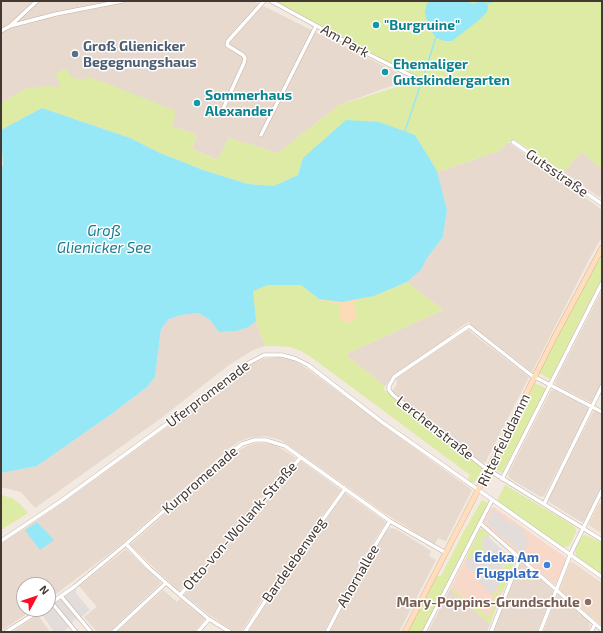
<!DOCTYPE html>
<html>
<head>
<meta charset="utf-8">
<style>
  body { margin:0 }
  #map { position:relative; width:603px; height:633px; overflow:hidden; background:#f2e9e1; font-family:"Exo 2",sans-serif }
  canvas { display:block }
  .frame { position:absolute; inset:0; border:2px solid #443832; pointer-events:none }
  .north { position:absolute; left:16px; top:577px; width:40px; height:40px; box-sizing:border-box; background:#fff; border:1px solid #b4afad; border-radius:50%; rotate:50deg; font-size:11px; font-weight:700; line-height:16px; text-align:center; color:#443832 }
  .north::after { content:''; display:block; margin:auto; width:14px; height:18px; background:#ff0b27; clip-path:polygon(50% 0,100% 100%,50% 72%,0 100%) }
</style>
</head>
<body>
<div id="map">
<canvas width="603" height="633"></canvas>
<div class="frame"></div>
<div class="north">N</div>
</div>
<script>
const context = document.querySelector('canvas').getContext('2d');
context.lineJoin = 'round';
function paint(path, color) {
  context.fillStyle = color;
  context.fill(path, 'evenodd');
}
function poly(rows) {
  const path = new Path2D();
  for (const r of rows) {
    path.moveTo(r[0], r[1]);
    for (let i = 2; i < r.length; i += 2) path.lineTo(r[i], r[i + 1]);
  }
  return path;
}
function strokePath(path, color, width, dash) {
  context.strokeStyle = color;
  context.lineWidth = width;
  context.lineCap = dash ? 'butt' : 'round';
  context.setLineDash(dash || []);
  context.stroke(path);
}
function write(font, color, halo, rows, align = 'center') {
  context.font = font + ' "Exo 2",sans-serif';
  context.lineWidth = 3;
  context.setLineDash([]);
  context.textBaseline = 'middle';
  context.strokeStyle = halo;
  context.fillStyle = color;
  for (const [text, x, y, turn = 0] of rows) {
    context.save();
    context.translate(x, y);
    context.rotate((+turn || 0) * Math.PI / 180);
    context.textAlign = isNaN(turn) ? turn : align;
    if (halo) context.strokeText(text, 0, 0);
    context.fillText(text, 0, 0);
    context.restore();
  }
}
paint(poly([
  [1,1,253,1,410,79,339,105,278,153,229,138,218,160,192,149,197,135,172,126,27,88,1,103],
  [508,142,602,210,602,237,592,254,532,372,468,322,451,334,451,336,393,375,385,386,347,356,348,353,443,310,407,282,421,270,427,258,443,237,447,210,437,172,499,151],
  [582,152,602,169,602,193,599,197,564,172,580,153],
  [602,290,602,382,592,401,590,402,556,385,555,382],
  [198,313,210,320,219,332,236,331,249,327,256,321,265,346,253,350,229,365,160,419,35,508,21,492,1,487,1,473,37,466,113,413,147,387,155,376,161,329,169,319,181,315],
  [468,330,529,377,485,463,479,460,393,392,393,390,397,384,396,378],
  [279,357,293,360,309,370,407,443,472,490,446,541,438,538,435,544,418,534,383,512,281,440,265,436,248,438,240,441,231,447,118,547,48,600,48,585,24,585,24,609,34,609,1,631,1,544,54,509,82,489,166,428,235,375,253,363,263,359],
  [554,390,587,407,588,410,544,496,541,497,509,478,508,474,551,391],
  [596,411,602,414,602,485,584,521,581,522,549,502,548,499,593,412],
  [259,443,271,444,277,446,296,458,236,529,179,591,130,545,234,453,249,445],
  [301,461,341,490,269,589,241,632,235,632,211,616,184,595,249,523],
  [345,493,386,522,362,560,324,632,248,632,274,592],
  [391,528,396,529,431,551,429,556,436,560,399,632,330,632,353,587,374,550,386,531],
  [126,549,161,583,109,632,97,632,84,617,97,607,79,586],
  [522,563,552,590,553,593,537,632,493,632,519,564],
  [450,589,490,624,487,632,428,632],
  [163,590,177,602,180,599,205,619,194,632,117,632],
  [557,596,559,596,589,622,590,626,588,632,543,632],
  [38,615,50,632,12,632,18,628]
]), '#e7d9ce');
paint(poly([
  [494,507,565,557,566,560,556,584,554,584,485,524,484,521,491,508],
  [474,542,510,573,490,624,450,589]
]), '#f8d8c9');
paint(poly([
  [599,503,602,504,602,534,590,526,589,523],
  [572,562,602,583,602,626,561,591,560,588,570,563]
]), '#eddac9');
paint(poly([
  [269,1,602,1,602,169,582,152,580,153,564,172,515,140,508,142,499,151,437,172,415,135,303,158,298,175,274,186,248,184,203,170,160,153,130,138,42,108,1,130,1,103,27,88,48,86,61,87,55,74,66,68,71,77,84,80,87,77,106,83,176,111,172,126,197,135,192,149,217,160,229,138,278,153,339,105,419,80],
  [601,258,602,278,554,372,550,379,539,373,593,269],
  [407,282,443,310,348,353,347,356,385,386,383,389,483,468,475,482,472,483,468,480,470,475,311,357,299,350,290,347,278,346,265,346,256,321,249,327,236,331,219,332,212,323,220,322,236,296,268,285,301,285,319,299,374,296],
  [535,383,545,388,545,391,502,473,497,470,495,464],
  [505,485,574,526,576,529,576,532,570,545,567,547,562,547,497,501],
  [1,495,12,498,20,504,28,513,1,530],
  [482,500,488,503,487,505,422,632,408,632,437,576,441,576,465,529,467,526],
  [480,529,483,529,490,536,489,538,486,536,481,541,484,543,481,546,503,565,502,567,482,550,480,553,477,551,468,560,466,558],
  [585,535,602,543,602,575,576,557,575,550,582,536],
  [513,556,515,560,503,592,500,592,496,588,499,585,501,571],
  [450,588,453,589,469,603,471,602,489,617,497,599,492,595,495,591,501,596,490,624,450,589]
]), '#deeba5');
paint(poly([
  [363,297,362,299,354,302,357,318,352,320,351,323,342,321,339,317,339,311,341,306,340,304,320,301,319,300,342,302]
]), '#fcdcb7');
paint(poly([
  [494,509,510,524,513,523,525,532,524,536,530,540,526,544,528,546,522,553,488,524,488,520],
  [486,535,508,555,510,553,513,556,504,566,481,546,484,543,481,541],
  [477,550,480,553,482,550,503,568,501,571,503,573,499,585,492,594,478,582,481,579,465,564],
  [76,588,76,593,90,610,78,620,74,619,72,624,63,632,54,632,41,613]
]), '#e2dddb');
paint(poly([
  [433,1,466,1,474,4,480,1,486,3,488,6,487,12,478,21,452,41,445,41,436,38,432,32,427,22,425,12,427,3],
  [42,108,130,138,160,153,203,170,248,184,274,186,298,175,303,158,346,120,379,122,415,135,437,171,447,210,443,237,427,258,421,270,407,282,374,296,342,302,319,299,301,285,268,285,253,291,256,321,249,327,236,331,219,332,210,320,198,313,181,315,169,319,161,329,155,377,147,387,113,413,37,466,1,473,1,169,3,165,1,130],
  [37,522,54,540,40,550,25,530]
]), '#96e8f6');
strokePath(poly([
  [485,4,494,1],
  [424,75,436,37],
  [405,131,421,83]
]), '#96e8f6', 1.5);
const minor = poly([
  [271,1,370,55,420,80],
  [10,26,56,14,122,1],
  [1,31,10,26,37,1],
  [222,111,244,63,245,58,243,55,230,47,227,45,228,41,264,1],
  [261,135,316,26],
  [513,142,602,204],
  [602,412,531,375,469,326,394,377,389,386,389,390,393,395,484,467,602,540],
  [502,479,602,283],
  [544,504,602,386],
  [480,523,602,630],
  [1,541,61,501,164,426,247,364,264,355,282,355,296,359,308,365,382,422,602,577],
  [126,544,150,569,180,595,209,619,230,632],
  [180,595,253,514,301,457],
  [61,596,91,632],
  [52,603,76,632],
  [48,605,74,587,126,544,229,454,242,444,255,440,266,440,285,446,390,521,446,553],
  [6,632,42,609],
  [113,632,166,583],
  [198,632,209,619],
  [245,632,273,589,345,489],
  [327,632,354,580,390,521],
  [424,632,492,500],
  [491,632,520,558],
  [540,632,570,555,602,490],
  [591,632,595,624]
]);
const secondary = poly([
  [405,632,478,490,554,338,602,248]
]);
strokePath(minor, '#c1b1a6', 4.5);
strokePath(secondary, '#dab28e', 6);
strokePath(minor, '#fff', 3.5);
strokePath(secondary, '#ffdebe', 5);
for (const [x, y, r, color] of [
  [376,25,4,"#0f9aa8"],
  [75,54,4,"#5c6f8a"],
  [385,72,4,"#0f9aa8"],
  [197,103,4,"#0f9aa8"],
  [547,565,4,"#3f7fe0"],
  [588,602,4,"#8d6e63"]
]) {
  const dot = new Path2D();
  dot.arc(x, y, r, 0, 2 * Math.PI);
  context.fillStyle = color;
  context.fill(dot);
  strokePath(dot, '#fff', 1.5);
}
write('bold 14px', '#0d838f', '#fff', [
  ["\"Burgruine\"",384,25],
  ["Ehemaliger",393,64],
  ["Gutskindergarten",393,80],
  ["Sommerhaus",205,95],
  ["Alexander",205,111]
], 'left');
write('14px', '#443832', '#fff', [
  ["Am Park",345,41,29],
  ["Gutsstraße",557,173,35],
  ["Uferpromenade",208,394,-37],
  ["Lerchenstraße",435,428,38],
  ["Ritterfelddamm",504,440,-64],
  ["Kurpromenade",200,480,-41],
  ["Otto-von-Wollank-Straße",240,526,-49],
  ["Bardelebenweg",294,560,-55],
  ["Ahornallee",358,576,-60]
]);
write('bold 14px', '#4e5e75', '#fff', [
  ["Groß Glienicker",83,46],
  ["Begegnungshaus",83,62]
], 'left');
write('bold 14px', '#366cbe', '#fff', [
  ["Edeka Am",539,557],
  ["Flugplatz",539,573]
], 'right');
write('bold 14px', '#785e54', '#fff', [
  ["Mary-Poppins-Grundschule",580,602]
], 'right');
write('italic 15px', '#1e7c8e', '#fff', [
  ["Groß",104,231],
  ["Glienicker See",104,248]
]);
</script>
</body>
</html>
